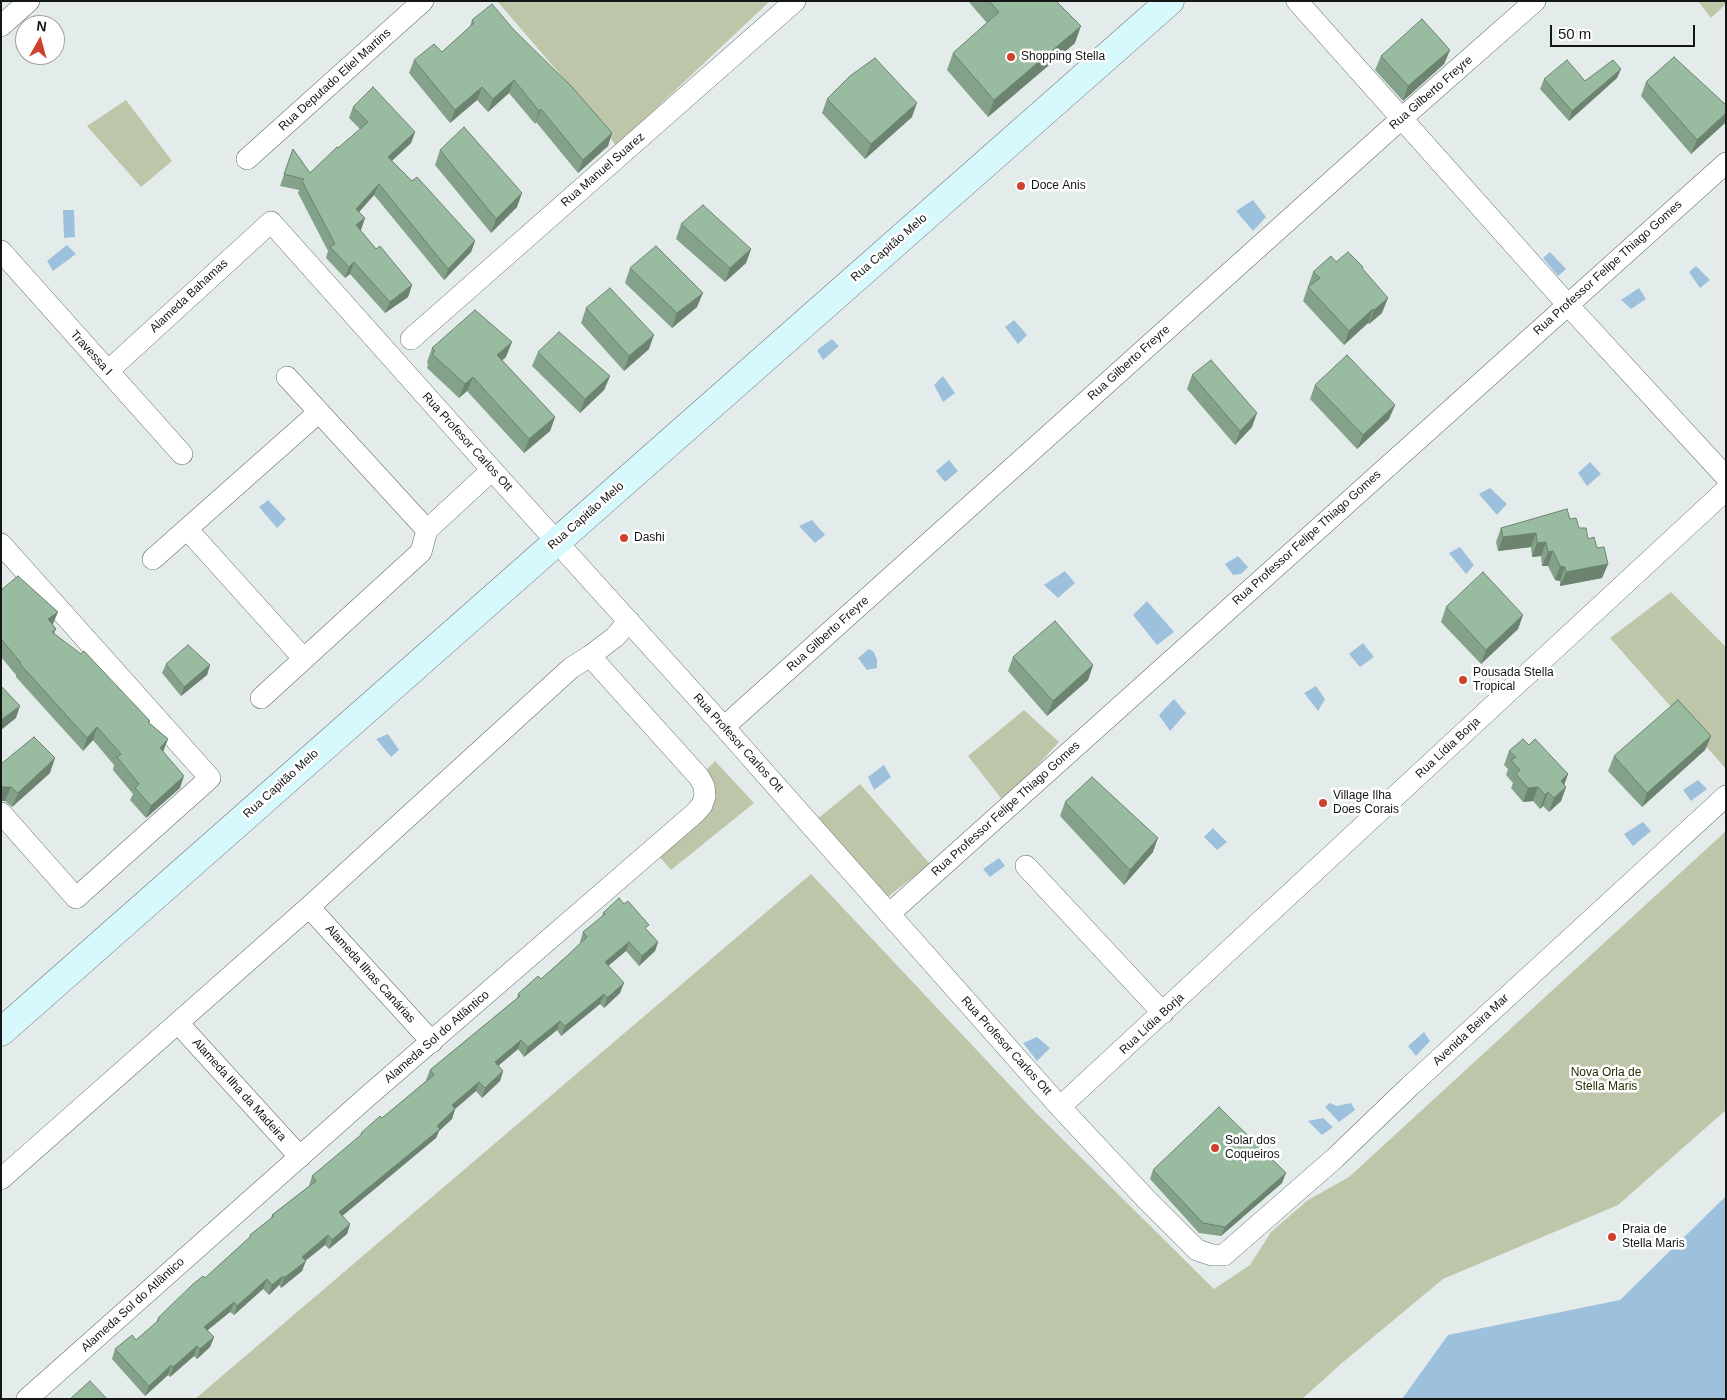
<!DOCTYPE html>
<html>
<head>
<meta charset="utf-8">
<style>
  body { margin:0 }
  #map { position:relative; width:1727px; height:1400px; overflow:hidden; background:#e4eceb; font-family:Arial,sans-serif }
  canvas { display:block }
  .frame { position:absolute; inset:0; border:2px solid #141716; pointer-events:none }
  .north { position:absolute; left:15px; top:15px; width:50px; height:50px; box-sizing:border-box; background:#fff; border:1px solid #a1a2a2; border-radius:50%; rotate:7deg; font-size:14px; font-weight:700; line-height:20px; text-align:center; color:#141716 }
  .north::after { content:''; display:block; margin:auto; width:18px; height:22px; background:#cd412d; clip-path:polygon(50% 0,100% 100%,50% 72%,0 100%) }
  .scale { position:absolute; left:1550px; top:25px; width:145px; height:22px; box-sizing:border-box; border:2px solid #141716; border-top:0; padding-left:6px; font-size:15px; line-height:18px; white-space:nowrap; color:#141716; -webkit-text-stroke:4px #fff; paint-order:stroke }
</style>
</head>
<body>
<div id="map">
<canvas width="1727" height="1400"></canvas>
<div class="frame"></div>
<div class="north">N</div>
<div class="scale">50 m</div>
</div>
<script>
const context = document.querySelector('canvas').getContext('2d');
context.lineJoin = 'round';
function paint(path, color) {
  context.fillStyle = color;
  context.fill(path, 'evenodd');
}
function poly(rows) {
  const path = new Path2D();
  for (const r of rows) {
    path.moveTo(r[0], r[1]);
    for (let i = 2; i < r.length; i += 2) path.lineTo(r[i], r[i + 1]);
  }
  return path;
}
function strokePath(path, color, width, dash) {
  context.strokeStyle = color;
  context.lineWidth = width;
  context.lineCap = dash ? 'butt' : 'round';
  context.setLineDash(dash || []);
  context.stroke(path);
}
function write(font, color, halo, rows, align = 'center') {
  context.font = font + ' Arial,sans-serif';
  context.lineWidth = 5;
  context.setLineDash([]);
  context.textBaseline = 'middle';
  context.strokeStyle = halo;
  context.fillStyle = color;
  for (const [text, x, y, turn = 0] of rows) {
    context.save();
    context.translate(x, y);
    context.rotate((+turn || 0) * Math.PI / 180);
    context.textAlign = isNaN(turn) ? turn : align;
    if (halo) context.strokeText(text, 0, 0);
    context.fillText(text, 0, 0);
    context.restore();
  }
}
paint(poly([
  [497,1,770,1,616,146,596,116],
  [1698,1,1726,1,1726,4,1711,18],
  [126,100,172,161,141,187,87,126],
  [1671,592,1726,647,1726,769,1610,638],
  [1024,710,1059,742,1004,802,968,756],
  [715,761,754,803,671,870,658,855,712,802,704,772],
  [860,784,930,864,885,899,815,821],
  [1726,831,1726,1110,1618,1205,1443,1279,1342,1363,1302,1399,195,1399,811,874,1036,1113,1214,1289,1250,1265,1271,1232,1308,1200,1349,1177]
]), '#bec6aa');
paint(poly([
  [1253,200,1266,217,1253,231,1236,211],
  [63,210,74,210,75,237,64,238],
  [67,245,76,254,53,271,47,261],
  [1550,252,1566,269,1558,276,1543,258],
  [1696,266,1710,280,1700,288,1689,272],
  [1639,288,1646,299,1631,309,1621,300],
  [1014,320,1027,335,1018,344,1005,327],
  [832,339,839,346,823,360,817,350],
  [943,376,955,393,943,402,934,385],
  [949,460,958,471,945,482,936,471],
  [1590,462,1601,474,1587,486,1578,473],
  [1490,488,1507,504,1497,515,1479,494],
  [268,500,286,519,277,528,259,507],
  [812,520,825,535,815,543,799,526],
  [1460,547,1474,565,1466,574,1449,553],
  [1238,556,1248,567,1241,574,1233,575,1225,564],
  [1065,571,1075,583,1058,598,1044,585],
  [1147,601,1174,632,1157,645,1133,615],
  [1363,643,1374,657,1360,667,1349,654],
  [869,649,874,652,877,660,877,668,867,670,858,658],
  [1316,686,1325,699,1318,711,1304,693],
  [1174,699,1186,713,1170,731,1159,715],
  [388,734,399,750,391,757,376,739],
  [884,765,891,777,874,790,868,777],
  [1698,780,1707,789,1691,801,1683,790],
  [1643,822,1651,831,1633,846,1624,834],
  [1213,828,1227,842,1217,850,1204,837],
  [999,858,1005,866,990,877,983,869],
  [1424,1032,1430,1041,1416,1056,1408,1046],
  [1037,1037,1050,1048,1037,1061,1023,1043],
  [1330,1103,1337,1106,1351,1103,1355,1110,1339,1122,1325,1107],
  [1323,1118,1333,1127,1322,1135,1308,1121],
  [1726,1196,1726,1399,1402,1399,1448,1335,1620,1300]
]), '#9dc1dc');
const street = poly([
  [1297,1,1567,304,1726,477],
  [1,26,29,1],
  [247,159,423,1],
  [1,251,182,454],
  [411,339,795,1],
  [108,371,271,222,492,470,724,727,1060,1107,1146,1199,1197,1250,1212,1255,1224,1255,1335,1158,1410,1086,1726,796],
  [287,377,427,530],
  [187,529,304,659],
  [1,544,210,778,76,898,1,813],
  [153,559,319,412],
  [261,698,421,552,427,530,492,470],
  [724,727,1401,119,1535,1],
  [1026,866,1163,1013],
  [309,907,432,1042],
  [889,914,1726,163],
  [178,1023,300,1157],
  [1060,1107,1726,490],
  [1,1179,309,907,571,668,590,656,615,637,629,621],
  [27,1399,368,1096,695,813,702,805,705,796,704,786,699,777,590,656]
]);
const secondary = poly([
  [1,1032,1170,1]
]);
strokePath(street, '#686f6e', 22);
strokePath(secondary, '#686f6e', 29);
strokePath(street, '#fff', 21);
strokePath(secondary, '#d7f8fd', 28);
paint(poly([
  [968,1,1056,1,1075,43,988,117,947,70,953,53,987,23],
  [472,20,514,30,612,133,608,146,578,173,536,122,535,124,509,93,488,112,477,100,450,123,409,73,414,60,442,52,470,27],
  [1450,50,1444,64,1403,101,1375,70,1381,56],
  [1621,69,1617,78,1569,121,1540,89,1544,79,1585,81],
  [1646,82,1725,123,1691,154,1641,96],
  [827,99,912,117,865,159,822,113],
  [353,107,415,132,411,143,392,161,412,181,475,241,471,252,444,280,374,195,359,212,365,218,360,230,376,249,412,285,408,297,385,313,350,274,345,278,326,258,328,251,298,193,299,190,280,186,293,149,310,173,360,129,349,118],
  [440,150,517,207,491,233,435,165],
  [681,224,751,249,746,263,725,282,676,239],
  [1336,262,1362,269,1382,313,1369,324,1368,323,1344,345,1303,301,1313,272],
  [630,268,697,307,672,328,625,283],
  [586,308,649,349,624,371,581,323],
  [432,348,506,357,502,360,555,417,550,431,524,453,467,391,459,398,427,368,428,364,427,362],
  [538,352,610,376,604,390,580,413,532,366],
  [1192,375,1252,427,1235,445,1187,389],
  [1315,385,1395,405,1389,419,1357,449,1310,399],
  [1570,519,1597,548,1608,564,1602,578,1560,586,1560,581,1555,580,1548,566,1542,566,1541,556,1532,557,1531,547,1498,551,1496,542,1501,528],
  [1,590,53,625,56,629,54,634,150,721,149,723,168,739,163,751,180,788,146,818,130,800,133,794,113,770,114,765,93,740,83,751,16,677,16,675,1,657],
  [1446,607,1523,615,1518,629,1481,664,1441,622],
  [1013,657,1093,665,1088,680,1047,716,1008,671],
  [166,664,210,665,207,675,181,696,162,673],
  [1711,736,1705,750,1642,807,1608,771,1614,756],
  [1529,745,1568,774,1564,785,1566,787,1561,801,1549,812,1543,806,1540,809,1533,801,1523,802,1511,788,1513,783,1506,775,1508,769,1504,765,1509,751],
  [1,764,50,773,12,807,5,801,1,801],
  [1065,802,1153,852,1124,885,1060,816],
  [603,913,647,930,658,942,655,951,639,966,626,951,608,966,620,993,604,1008,600,1004,561,1036,557,1030,524,1057,518,1049,498,1066,503,1071,500,1081,482,1098,476,1091,455,1109,452,1119,439,1131,436,1138,342,1216,350,1224,347,1234,329,1249,325,1245,305,1261,302,1271,281,1288,279,1285,269,1295,263,1289,234,1315,230,1312,207,1331,214,1337,210,1347,197,1359,194,1356,170,1377,168,1375,145,1396,112,1359,115,1349,136,1340,156,1323,158,1318,205,1278,249,1238,250,1235,271,1218,272,1215,309,1186,312,1176,360,1137,361,1133,382,1118,427,1080,426,1080,430,1070,517,998,518,994,541,979,568,955,581,943,580,942,583,932,602,917],
  [1153,1170,1282,1183,1221,1236,1199,1233,1150,1179]
]), '#84a189');
paint(poly([
  [1081,26,1075,43,988,117,994,100],
  [1450,50,1444,64,1403,101,1408,86],
  [1621,69,1617,78,1569,121,1572,111],
  [514,80,509,93,488,112,493,99],
  [482,87,477,100,450,123,455,110],
  [917,103,912,117,865,159,871,144],
  [541,109,536,122,535,124,539,111],
  [1726,113,1725,123,1691,154,1697,140],
  [415,132,411,143,384,168,388,157],
  [612,133,608,146,578,173,583,160],
  [379,184,374,195,352,220,356,209],
  [522,193,517,207,491,233,496,219],
  [365,218,361,230,352,236,356,225],
  [475,241,471,252,444,280,448,269],
  [751,249,746,263,725,282,730,268],
  [354,262,350,274,345,278,349,267],
  [412,285,408,297,385,313,390,302],
  [703,293,697,307,672,328,677,313],
  [1388,298,1382,313,1369,324,1374,310],
  [1373,309,1368,323,1344,345,1349,331],
  [654,335,649,349,624,371,629,356],
  [512,342,506,357,492,369,497,355],
  [610,376,604,390,580,413,585,399],
  [473,377,467,391,459,398,465,384],
  [1395,405,1389,419,1357,449,1363,435],
  [1257,413,1252,427,1235,445,1240,431],
  [555,417,550,431,524,453,529,439],
  [1536,533,1531,547,1498,551,1503,537],
  [1546,542,1541,556,1532,557,1537,543],
  [1553,551,1548,566,1542,566,1548,552],
  [1608,564,1602,578,1560,586,1566,572],
  [1560,566,1565,567,1560,581,1555,580],
  [58,612,53,624,44,632,48,619],
  [1523,615,1518,629,1481,664,1486,650],
  [210,665,207,675,181,696,184,687],
  [1093,665,1088,680,1047,716,1053,701],
  [20,706,16,718,1,730,1,720],
  [97,727,93,740,83,751,87,738],
  [1711,736,1705,750,1642,807,1647,793],
  [168,739,163,752,160,748],
  [55,758,50,773,12,807,18,793],
  [1568,774,1563,788,1561,781],
  [184,776,180,788,146,818,151,806],
  [3,787,11,787,5,801,1,801,1,792],
  [1538,787,1533,801,1523,802,1528,788],
  [1566,787,1561,801,1549,812,1554,798],
  [1548,792,1543,806,1540,809,1545,795],
  [1158,838,1153,852,1124,885,1130,870],
  [629,942,626,951,601,972,605,962],
  [658,942,655,951,639,966,642,956],
  [624,983,620,993,604,1008,607,998],
  [604,994,600,1004,561,1036,565,1026],
  [560,1021,557,1030,524,1057,528,1047],
  [521,1040,518,1049,491,1072,495,1062],
  [503,1071,500,1081,482,1098,485,1088],
  [479,1082,476,1091,448,1115,452,1105],
  [455,1109,452,1119,439,1131,436,1138,335,1222,339,1212],
  [1286,1173,1282,1183,1221,1236,1225,1227],
  [350,1224,347,1234,329,1249,332,1240],
  [328,1235,325,1245,299,1266,302,1257],
  [306,1261,302,1271,281,1288,284,1278],
  [283,1276,279,1285,269,1295,272,1285],
  [267,1279,263,1289,234,1315,237,1306],
  [234,1302,230,1312,200,1336,204,1327],
  [214,1337,210,1347,197,1359,200,1349],
  [197,1346,194,1356,170,1377,173,1367],
  [171,1365,168,1375,145,1396,149,1386]
]), '#6b836f');
const building = poly([
  [989,1,1056,1,1081,26,994,100,953,53,999,12,989,1],
  [492,4,514,30,572,87,612,133,583,160,541,109,539,111,514,80,493,99,482,87,455,110,414,60,434,44,442,52,474,23,472,20,492,4],
  [1422,19,1450,50,1408,86,1381,56,1422,19],
  [1674,57,1726,105,1726,113,1697,140,1646,82,1674,57],
  [875,58,917,103,871,144,827,99,850,76,875,58],
  [1567,60,1585,81,1613,60,1621,69,1572,111,1544,79,1567,60],
  [373,87,415,132,388,157,412,181,417,177,475,241,448,269,379,184,356,209,365,218,356,225,376,249,380,246,412,285,390,302,354,262,349,267,330,247,335,244,302,181,304,179,284,174,293,149,310,173,337,147,338,148,368,122,353,107,373,87],
  [464,127,522,193,496,219,440,150,464,127],
  [703,205,751,249,730,268,681,224,703,205],
  [656,246,703,293,677,313,630,268,656,246],
  [1348,252,1363,267,1362,268,1388,298,1374,310,1373,309,1349,331,1308,287,1320,278,1313,272,1331,256,1336,262,1348,252],
  [610,288,654,335,629,356,586,308,610,288],
  [475,310,512,342,497,355,555,417,529,439,473,377,465,384,432,354,435,351,432,348,475,310],
  [559,332,610,376,585,399,538,352,559,332],
  [1347,355,1395,405,1363,435,1315,385,1347,355],
  [1211,360,1257,413,1240,431,1192,375,1211,360],
  [1567,509,1570,519,1576,518,1579,528,1586,528,1588,539,1594,537,1597,548,1604,547,1608,564,1566,572,1565,567,1560,566,1553,551,1548,552,1546,542,1537,543,1536,533,1503,537,1501,528,1567,509],
  [1483,572,1523,615,1486,650,1446,607,1483,572],
  [18,576,58,612,48,619,56,629,52,632,81,654,84,651,150,721,148,722,168,739,160,748,184,776,151,806,135,788,139,784,117,757,121,754,97,727,87,738,20,664,21,663,1,639,1,590,18,576],
  [1055,621,1093,665,1053,701,1013,657,1055,621],
  [188,645,210,665,184,687,166,664,188,645],
  [1,686,20,706,1,720,1,686],
  [1678,700,1711,736,1647,793,1614,756,1678,700],
  [34,737,55,758,18,793,11,787,3,787,1,785,1,764,34,737],
  [1523,739,1529,745,1535,739,1568,774,1561,781,1566,787,1554,798,1548,792,1545,795,1538,787,1528,788,1516,774,1520,770,1511,760,1516,757,1509,751,1523,739],
  [1092,777,1158,838,1130,870,1065,802,1092,777],
  [619,898,624,904,628,901,649,925,645,928,658,942,642,956,629,942,605,962,624,983,607,998,604,994,565,1026,560,1021,528,1047,521,1040,495,1062,503,1071,485,1088,479,1082,452,1105,455,1109,437,1126,440,1129,339,1212,350,1224,332,1240,328,1235,302,1257,306,1261,284,1278,283,1276,272,1285,267,1279,237,1306,234,1302,204,1327,214,1337,200,1349,197,1346,173,1367,171,1365,149,1386,115,1349,132,1335,136,1340,159,1320,158,1318,192,1285,203,1276,205,1278,251,1236,250,1235,274,1216,272,1215,316,1181,312,1176,362,1134,361,1133,380,1116,382,1118,434,1075,430,1070,520,996,518,994,538,976,541,979,568,955,587,937,583,932,605,914,603,913,619,898],
  [1219,1107,1286,1173,1225,1227,1203,1223,1153,1170,1219,1107],
  [90,1381,107,1399,70,1399,90,1381]
]);
paint(building, '#99bb9f');
strokePath(building, '#6b836f', 1);
for (const [x, y, r, color] of [
  [1011,57,5,"#cd412d"],
  [1021,186,5,"#cd412d"],
  [624,538,5,"#cd412d"],
  [1463,680,5,"#cd412d"],
  [1323,803,5,"#cd412d"],
  [1215,1148,5,"#cd412d"],
  [1612,1237,5,"#cd412d"]
]) {
  const dot = new Path2D();
  dot.arc(x, y, r, 0, 2 * Math.PI);
  context.fillStyle = color;
  context.fill(dot);
  strokePath(dot, '#fff', 2);
}
write('12px', '#141716', '#fff', [
  ["Shopping Stella",1021,57],
  ["Doce Anis",1031,186],
  ["Dashi",634,538],
  ["Pousada Stella",1473,673],
  ["Tropical",1473,687],
  ["Village Ilha",1333,796],
  ["Does Corais",1333,810],
  ["Solar dos",1225,1141],
  ["Coqueiros",1225,1155],
  ["Praia de",1622,1230],
  ["Stella Maris",1622,1244]
], 'left');
write('12px', '#141716', '#fff', [
  ["Rua Deputado Eliel Martins",335,80,-42],
  ["Rua Gilberto Freyre",1431,93,-41],
  ["Rua Manuel Suarez",603,170,-41],
  ["Rua Capitão Melo",889,248,-41],
  ["Rua Professor Felipe Thiago Gomes",1608,268,-42],
  ["Alameda Bahamas",189,296,-43],
  ["Travessa I",91,353,48],
  ["Rua Gilberto Freyre",1129,363,-42],
  ["Rua Profesor Carlos Ott",467,442,48],
  ["Rua Capitão Melo",586,516,-41],
  ["Rua Professor Felipe Thiago Gomes",1307,538,-42],
  ["Rua Gilberto Freyre",828,634,-42],
  ["Rua Profesor Carlos Ott",738,743,48],
  ["Rua Lídia Borja",1448,748,-43],
  ["Rua Capitão Melo",281,784,-42],
  ["Rua Professor Felipe Thiago Gomes",1006,809,-42],
  ["Alameda Ilhas Canárias",370,974,48],
  ["Rua Lídia Borja",1152,1024,-43],
  ["Avenida Beira Mar",1471,1030,-43],
  ["Alameda Sol do Atlântico",437,1037,-41],
  ["Rua Profesor Carlos Ott",1006,1046,48],
  ["Alameda Ilha da Madeira",239,1090,48],
  ["Alameda Sol do Atlântico",133,1305,-42]
]);
write('12px', '#262f00', '#fff', [
  ["Nova Orla de",1606,1073],
  ["Stella Maris",1606,1087]
]);
</script>
</body>
</html>
